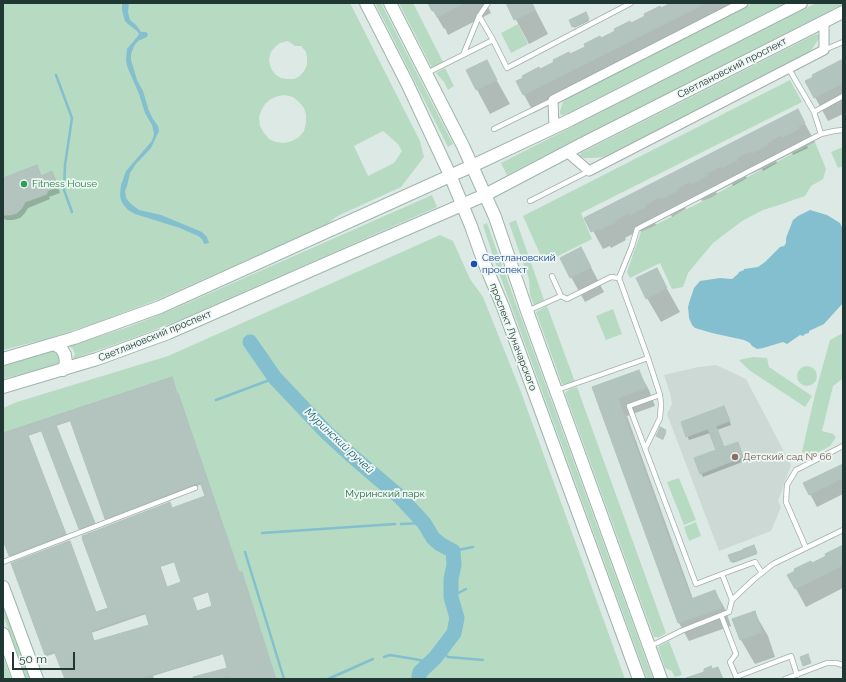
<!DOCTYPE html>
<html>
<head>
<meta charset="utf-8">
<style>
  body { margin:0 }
  #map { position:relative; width:846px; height:682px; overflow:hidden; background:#dde9e5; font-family:Raleway,sans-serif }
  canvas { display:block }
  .frame { position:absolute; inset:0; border:4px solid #1f3833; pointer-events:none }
  .scale { position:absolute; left:12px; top:652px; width:63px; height:18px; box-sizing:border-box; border:2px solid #1f3833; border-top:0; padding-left:5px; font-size:12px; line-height:14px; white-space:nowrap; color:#1f3833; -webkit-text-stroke:3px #edf6f2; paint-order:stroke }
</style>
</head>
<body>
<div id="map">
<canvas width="846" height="682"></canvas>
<div class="frame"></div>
<div class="scale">50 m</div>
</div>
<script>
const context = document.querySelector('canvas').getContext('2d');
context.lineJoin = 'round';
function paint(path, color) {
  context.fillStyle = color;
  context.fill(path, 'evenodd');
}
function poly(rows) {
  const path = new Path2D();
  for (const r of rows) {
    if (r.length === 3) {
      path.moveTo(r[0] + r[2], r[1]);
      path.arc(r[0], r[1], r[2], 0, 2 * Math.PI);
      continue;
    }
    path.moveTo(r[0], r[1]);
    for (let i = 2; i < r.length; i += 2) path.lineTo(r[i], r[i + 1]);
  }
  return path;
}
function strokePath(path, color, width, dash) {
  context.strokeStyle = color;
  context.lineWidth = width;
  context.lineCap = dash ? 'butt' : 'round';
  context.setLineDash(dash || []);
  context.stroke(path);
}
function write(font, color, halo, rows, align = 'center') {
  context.font = font + ' Raleway,sans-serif';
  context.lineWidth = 3.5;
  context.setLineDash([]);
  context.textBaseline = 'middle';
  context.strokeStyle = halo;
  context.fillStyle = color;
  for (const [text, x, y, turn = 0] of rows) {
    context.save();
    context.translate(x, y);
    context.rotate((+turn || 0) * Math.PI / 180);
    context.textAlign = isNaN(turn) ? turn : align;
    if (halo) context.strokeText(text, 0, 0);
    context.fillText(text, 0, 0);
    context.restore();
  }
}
paint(poly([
  [716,365,746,379,791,465,778,501,781,507,771,531,719,551,667,414,672,404,670,393,664,375,698,367]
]), '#ccd9d4');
paint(poly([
  [3,3,350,3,420,141,424,157,401,187,342,214,336,217,326,225,159,299,96,323,46,339,3,350],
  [288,41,295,46,301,46,306,52,307,58,307,65,304,71,300,76,294,79,287,79,281,78,276,75,272,70,270,65,269,59,271,52,276,46,280,43],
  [285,95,293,97,299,102,304,108,306,115,306,123,304,131,299,137,292,141,284,143,276,142,269,139,264,133,260,126,259,118,261,111,265,104,271,99,278,96],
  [383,131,398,144,402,151,394,163,368,176,354,146],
  [375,3,381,3,453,144,448,147],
  [399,3,413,3,443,62,432,68],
  [753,3,786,3,564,115,562,115,560,114,560,111,563,102,568,97],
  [816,3,843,3,843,4,507,175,501,163],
  [518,24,528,44,511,53,501,33],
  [816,34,819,35,819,37,818,40,810,52,803,57,612,154,603,157,593,158,583,158,579,156,581,153],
  [445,68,454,86,448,90,444,82,436,73],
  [790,80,802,102,581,213,592,239,544,263,523,216],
  [815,142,826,169,823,179,811,186,805,196,776,206,763,210,742,221,713,243,688,273,683,287,672,289,660,263,630,278,627,272,641,232,709,198,734,184],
  [843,147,843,166,838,168,831,152],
  [432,195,437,207,180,320,133,338,73,359,75,354,73,349,69,346,128,327,174,309],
  [516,220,544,300,534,305,530,295,529,279,509,223],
  [487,223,499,257,653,679,647,679,494,259,483,225],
  [440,235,453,241,470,279,483,297,521,392,625,679,276,679,242,572,239,572,186,418,185,418,181,411,177,391,174,385,3,433,3,408,17,402,168,356],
  [547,306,575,382,568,384,562,384,536,312],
  [613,309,622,334,606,340,596,316],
  [843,333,843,380,841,380,833,386,822,431,833,434,836,437,830,446,811,456,802,452,815,394,830,340],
  [55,350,59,353,61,359,59,364,3,379,3,365],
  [753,357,767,358,769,367,812,396,805,407,749,370,739,360],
  [807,376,10],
  [577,387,666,633,660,637,654,637,565,393,570,389],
  [679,478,696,520,684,525,667,482],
  [696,522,701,536,689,541,684,527],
  [3,603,31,679,26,679,3,615],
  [669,641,682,675,675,677,672,671,665,668,658,647],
  [3,656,11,679,4,679,3,675]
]), '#b6dbc2');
paint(poly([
  [122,3,129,3,128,12,130,20,137,26,141,32,146,32,148,34,147,37,138,41,134,46,131,54,131,60,137,80,143,91,149,111,153,119,158,126,159,131,151,148,136,164,130,173,127,186,125,191,126,198,130,203,139,210,161,215,202,232,207,237,209,243,204,244,202,239,198,236,180,228,135,214,128,210,123,204,121,200,120,195,121,185,126,171,151,142,153,138,154,134,152,125,145,113,139,94,127,66,126,59,127,49,137,37,139,34,137,31,128,24,125,21,122,10],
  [810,210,827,215,840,223,843,229,843,303,824,324,809,331,809,333,805,334,803,336,800,335,787,344,783,342,763,348,757,349,752,346,750,343,744,340,712,333,695,328,692,325,689,318,688,307,690,300,694,288,700,281,720,278,732,279,738,274,739,272,744,270,744,269,758,267,765,262,780,247,784,246,786,243,786,238,793,220,798,216]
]), '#84bfcf');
paint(poly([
  [429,3,486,3,491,13,448,35,445,28,444,29],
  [507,3,532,3,548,34,529,44],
  [673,3,751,3,534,113,517,82],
  [585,13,589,21,574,28,571,20],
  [486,61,510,104,490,114,467,71],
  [843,66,843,114,828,121,815,97,814,77],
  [798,111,815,142,807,146,808,148,793,155,792,153,776,161,777,163,763,171,762,169,746,176,747,178,733,186,732,184,716,192,717,194,710,198,702,201,701,199,685,207,686,209,672,217,671,215,655,223,656,225,641,232,640,230,625,238,626,240,611,248,610,246,603,249,586,218],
  [37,166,41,176,52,173,55,178,60,193,49,197,50,199,28,208,25,213,20,218,13,220,6,220,3,218,3,179],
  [581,248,604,292,585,302,571,277,561,258],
  [656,269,680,312,661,322,647,298],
  [639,372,649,390,655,406,627,416,693,599,715,591,725,609,731,626,689,641,679,623,594,388],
  [171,378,275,679,189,679,228,668,224,654,153,676,154,679,66,679,56,653,47,656,46,655,12,563,96,613,110,608,172,509,206,496,202,484,107,520,71,421,56,426,95,524,81,530,80,528,42,431,28,436,66,535,10,557,3,538,3,435],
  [175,562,182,582,167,588,160,567],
  [209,592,214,607,197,612,192,598],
  [146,614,150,626,94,642,91,633],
  [726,411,731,425,717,430,724,448,739,447,745,461,703,477,701,473,717,451,710,433,689,440,682,423],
  [665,431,666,433,663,440,658,437,657,436],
  [843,465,843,494,817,507,810,494],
  [753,546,757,554,733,563,729,556],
  [843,549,843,588,806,607,789,576],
  [754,612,768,636,775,657,755,664,741,640]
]), '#0003');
strokePath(poly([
  [56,75,72,118,65,165,64,190,72,212],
  [216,400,275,378],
  [401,524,424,523],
  [262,533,395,524],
  [453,551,473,547],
  [245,552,284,679],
  [451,597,466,589],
  [440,651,448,657,483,660],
  [384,657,390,655,414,659,424,661,428,665],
  [328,679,373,659]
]), '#84bfcf', 2.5);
strokePath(poly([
  [250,342,275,378,327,433,352,456,400,497,424,523,433,538,440,544,453,551,454,565,451,579,451,597,457,618,454,633,435,658,420,672,419,676,419,679]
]), '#84bfcf', 15);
const building = poly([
  [428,3,465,3,437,17,434,11,432,11,428,3],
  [506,3,532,3,535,10,514,20,506,3],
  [671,3,706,3,523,95,516,81,523,78,522,76,539,67,540,69,554,62,553,60,569,52,570,54,585,47,584,44,600,36,601,38,615,31,614,29,630,21,631,23,645,16,644,14,660,6,661,8,671,3],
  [586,12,589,19,572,27,569,20,586,12],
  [487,60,497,80,476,90,466,70,487,60],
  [841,60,843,64,843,83,814,98,805,81,813,77,812,75,841,60],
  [798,109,805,123,798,127,799,129,782,137,781,135,767,143,768,145,752,153,751,151,737,158,738,160,722,168,721,166,706,174,708,175,691,184,690,182,676,189,677,191,661,199,660,197,645,205,646,207,630,215,629,213,615,220,616,222,600,230,599,228,591,232,584,218,798,109],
  [37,165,41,176,52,171,58,187,47,191,47,194,25,202,22,208,17,213,10,215,3,215,3,178,37,165],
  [581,247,591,267,570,278,560,258,581,247],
  [657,268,667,288,646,299,636,278,657,268],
  [639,370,646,388,618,398,691,599,715,590,722,608,678,623,592,387,639,370],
  [172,377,177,393,178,393,239,572,242,572,276,679,230,679,229,676,216,679,193,679,193,677,227,668,223,653,138,679,65,679,54,651,45,655,11,563,69,541,70,541,96,612,108,608,82,538,83,538,82,536,170,502,172,508,205,496,200,482,105,519,70,420,56,425,95,523,79,529,41,430,28,435,66,534,9,556,3,540,3,433,172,377],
  [174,561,181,582,167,587,160,566,174,561],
  [208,591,212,606,197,611,192,596,208,591],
  [145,612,149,625,94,641,91,631,145,612],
  [724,406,730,421,716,426,724,447,738,442,743,457,700,474,694,458,716,450,708,429,686,437,681,422,724,406],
  [660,427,666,430,662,439,656,436,660,427],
  [843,464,843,478,809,495,803,483,843,464],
  [754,545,757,553,731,562,728,555,743,550,743,549,754,545],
  [843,545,843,565,795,589,787,575,795,571,794,569,811,561,812,563,826,556,825,554,843,545],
  [755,611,762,632,740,640,732,619,755,611],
  [808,654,811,663,803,666,800,657,808,654],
  [711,666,712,669,718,667,723,679,687,679,686,678,704,672,704,669,711,666]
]);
paint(building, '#b3c4be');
strokePath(building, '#b0c3bc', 1);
const service = poly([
  [479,16,493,40],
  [824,50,843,42],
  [463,55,493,40,507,68,631,3],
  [789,69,814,112,843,96],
  [427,73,463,55,479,16,488,3],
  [814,112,821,134],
  [494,129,553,100],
  [530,201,589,171],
  [552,276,561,296,567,299,611,277,619,278,648,358],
  [619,278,632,246,637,229,821,134,834,131,843,130],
  [528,311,534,308,561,296],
  [557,390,648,358,660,395,661,404,660,418,645,449],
  [806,548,786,502,787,485,796,470,843,446],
  [3,562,195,488],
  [722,574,755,562,762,573],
  [732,600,753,580,773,564,843,530],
  [721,615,736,654,730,662,737,679],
  [649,646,657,643,681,631,729,612,732,600,722,574,696,584,629,406,660,395],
  [736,677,791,656,797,675],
  [785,679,827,663,836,663,843,665]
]);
const minor = poly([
  [554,128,553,100,743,3],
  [567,152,589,171,824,50,824,21]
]);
const secondary = poly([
  [366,3,407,83,450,175,471,226,483,260,503,307,639,679],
  [390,3,463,146,495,217,527,311,661,679],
  [54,344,61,348,65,355,66,363,63,370],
  [3,359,74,338,160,307,472,166,570,120,801,3],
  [3,387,97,359,168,333,339,258,485,195,582,144,843,12],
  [3,587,37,679],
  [3,634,19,679]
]);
strokePath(service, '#a0b0ac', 6);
strokePath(minor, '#a0b0ac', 11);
strokePath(secondary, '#9db5ad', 14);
strokePath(service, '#fff', 4.5);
strokePath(minor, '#fff', 9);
strokePath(secondary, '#fff', 12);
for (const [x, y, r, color] of [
  [24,184,4,"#2e9e5b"],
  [474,264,4,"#1a4fb4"],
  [735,457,4,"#8d6e63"]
]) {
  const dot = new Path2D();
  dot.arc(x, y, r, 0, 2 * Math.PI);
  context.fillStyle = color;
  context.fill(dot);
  strokePath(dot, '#edf6f2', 1.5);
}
write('10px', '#1f3833', '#edf6f2', [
  ["Светлановский проспект",732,68,-27],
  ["Светлановский проспект",155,336,-22],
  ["проспект Луначарского",513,337,69]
]);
write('10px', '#27864d', '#edf6f2', [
  ["Fitness House",32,184]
], 'left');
write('10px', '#164399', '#edf6f2', [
  ["Светлановский",482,258],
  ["проспект",482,270]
], 'left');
write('10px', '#785e54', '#edf6f2', [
  ["Детский сад № 66",743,457]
], 'left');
write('10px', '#2a6f48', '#edf6f2', [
  ["Муринский парк",385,494]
]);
write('italic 11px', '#1a5f73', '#edf6f2', [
  ["Муринский ручей",339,441,43]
]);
</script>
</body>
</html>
